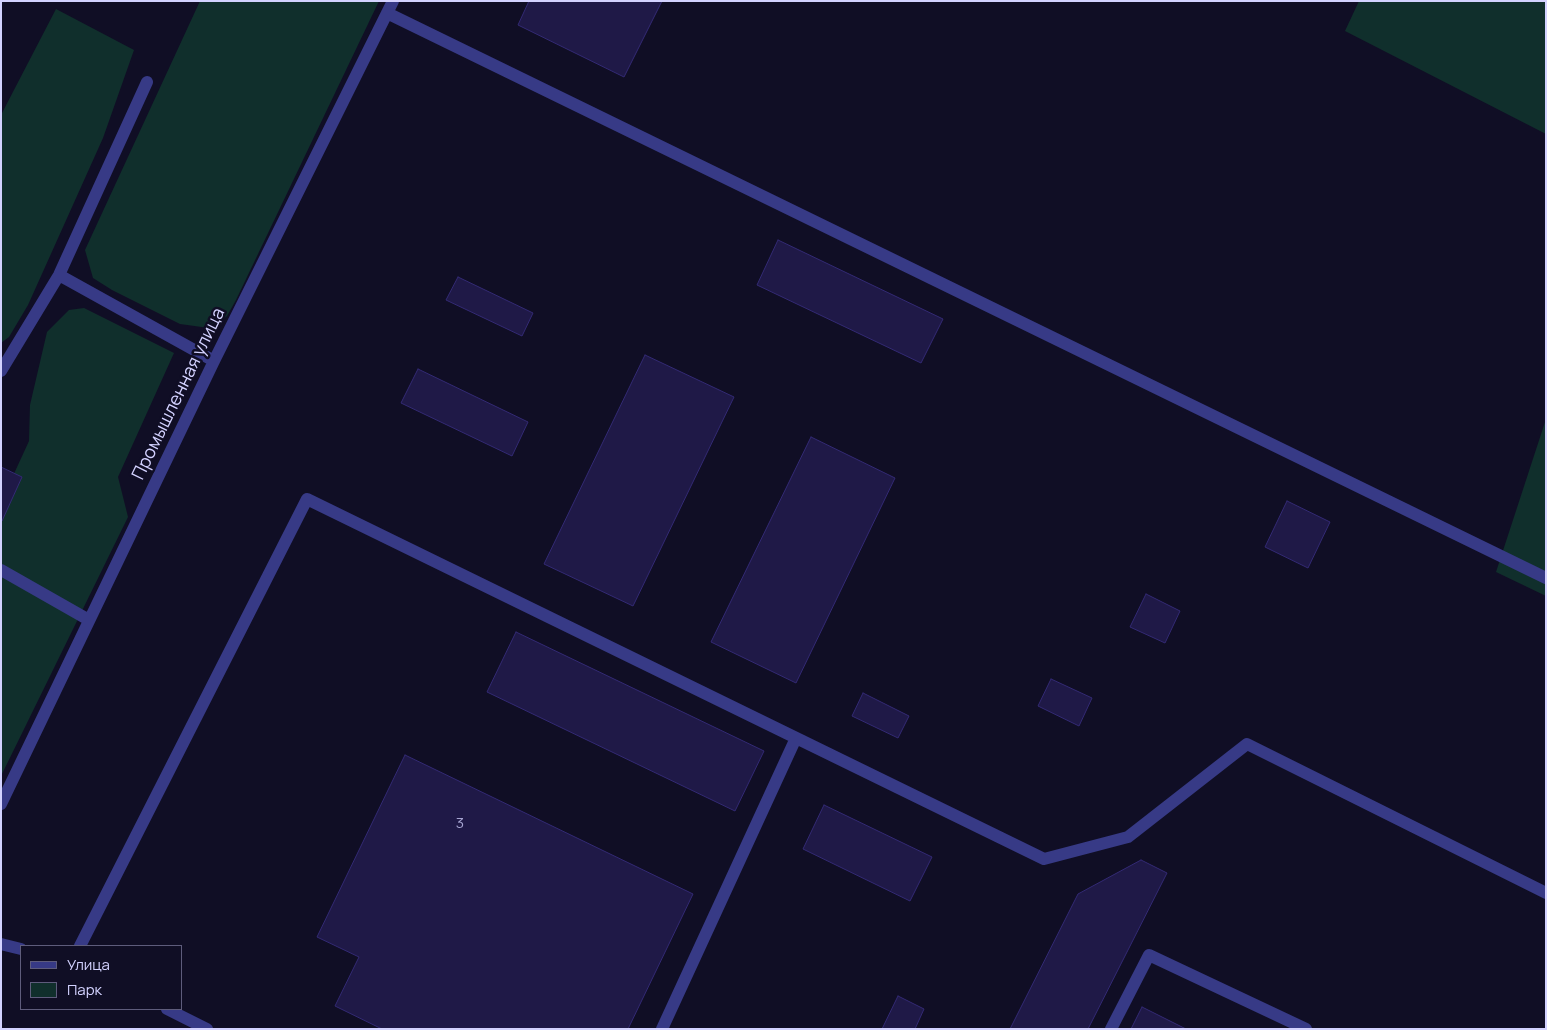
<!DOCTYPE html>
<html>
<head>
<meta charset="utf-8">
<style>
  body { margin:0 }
  #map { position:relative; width:1547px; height:1030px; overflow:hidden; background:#100e25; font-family:Manrope,sans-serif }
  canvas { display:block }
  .frame { position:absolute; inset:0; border:2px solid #d3d2ff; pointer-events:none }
  .legend { position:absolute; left:20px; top:945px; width:162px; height:65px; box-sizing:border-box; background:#100e25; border:1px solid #5e5c7c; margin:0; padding:6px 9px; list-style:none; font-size:15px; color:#d3d2ff }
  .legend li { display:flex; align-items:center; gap:10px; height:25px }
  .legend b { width:25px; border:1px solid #5e5c7c }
</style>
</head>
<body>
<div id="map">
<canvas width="1547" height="1030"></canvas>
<div class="frame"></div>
<ul class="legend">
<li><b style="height:6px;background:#373a86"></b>Улица</li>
<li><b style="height:14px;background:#102f2c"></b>Парк</li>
</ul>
</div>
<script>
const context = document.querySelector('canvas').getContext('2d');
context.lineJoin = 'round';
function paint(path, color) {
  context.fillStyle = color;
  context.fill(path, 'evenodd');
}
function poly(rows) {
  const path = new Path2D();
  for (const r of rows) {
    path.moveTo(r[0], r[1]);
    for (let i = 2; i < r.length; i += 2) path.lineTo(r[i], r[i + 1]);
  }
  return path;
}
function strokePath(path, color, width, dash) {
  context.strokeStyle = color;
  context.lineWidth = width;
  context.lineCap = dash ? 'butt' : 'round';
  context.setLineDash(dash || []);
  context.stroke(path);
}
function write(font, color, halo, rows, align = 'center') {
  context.font = font + ' Manrope,sans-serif';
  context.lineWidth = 5;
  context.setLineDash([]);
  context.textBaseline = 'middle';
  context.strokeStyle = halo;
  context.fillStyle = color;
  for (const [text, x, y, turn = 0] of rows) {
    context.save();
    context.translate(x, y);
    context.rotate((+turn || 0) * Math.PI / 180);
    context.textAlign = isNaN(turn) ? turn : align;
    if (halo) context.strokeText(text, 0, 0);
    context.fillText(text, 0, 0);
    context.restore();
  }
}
paint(poly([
  [200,1,379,1,236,300,227,316,218,324,209,328,180,324,112,290,93,278,85,250],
  [1359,1,1546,1,1546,134,1345,31],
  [56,9,134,50,103,138,28,305,9,337,1,343,1,115],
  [84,308,174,353,118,477,128,517,1,776,1,502,29,441,30,405,47,332,69,310],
  [1546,419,1546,596,1496,572]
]), '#102f2c');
const building = poly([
  [529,1,662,1,624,77,518,25,529,1],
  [778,240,943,319,921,363,757,285,778,240],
  [458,277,533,313,522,336,446,300,458,277],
  [645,355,734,397,633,606,544,564,645,355],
  [418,369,528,422,512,456,401,403,418,369],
  [811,437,895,478,796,683,711,642,811,437],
  [1,467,22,477,2,521,1,521,1,467],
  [1287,501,1330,522,1308,568,1265,547,1287,501],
  [1146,594,1180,611,1165,643,1130,627,1146,594],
  [516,632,764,751,735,811,487,692,516,632],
  [1051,679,1092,698,1079,726,1038,706,1051,679],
  [863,693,909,716,898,738,852,716,863,693],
  [405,755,693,894,628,1029,382,1029,335,1006,359,957,317,937,405,755],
  [824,805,932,857,910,901,803,849,824,805],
  [1141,860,1167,873,1088,1029,1010,1029,1078,894,1141,860],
  [898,996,924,1009,915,1029,882,1029,898,996],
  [1142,1007,1186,1029,1131,1029,1142,1007]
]);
paint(building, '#1f1947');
strokePath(building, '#332a74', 1);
strokePath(poly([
  [387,13,1546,578],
  [59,275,214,361],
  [1,371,59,275,147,82],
  [1,570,89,620],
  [1,804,214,361,393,1],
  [1,944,21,949],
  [80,946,307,499,1044,859,1128,837,1247,744,1546,893],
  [167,1009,207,1029],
  [662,1029,796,738],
  [1111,1029,1149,955,1306,1029]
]), '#373a86', 12);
write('15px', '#a6a4d1', null, [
  ["3",460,824]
]);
write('18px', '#d3d2ff', '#100e25', [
  ["Промышленная улица",179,394,-64]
]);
</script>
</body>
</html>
